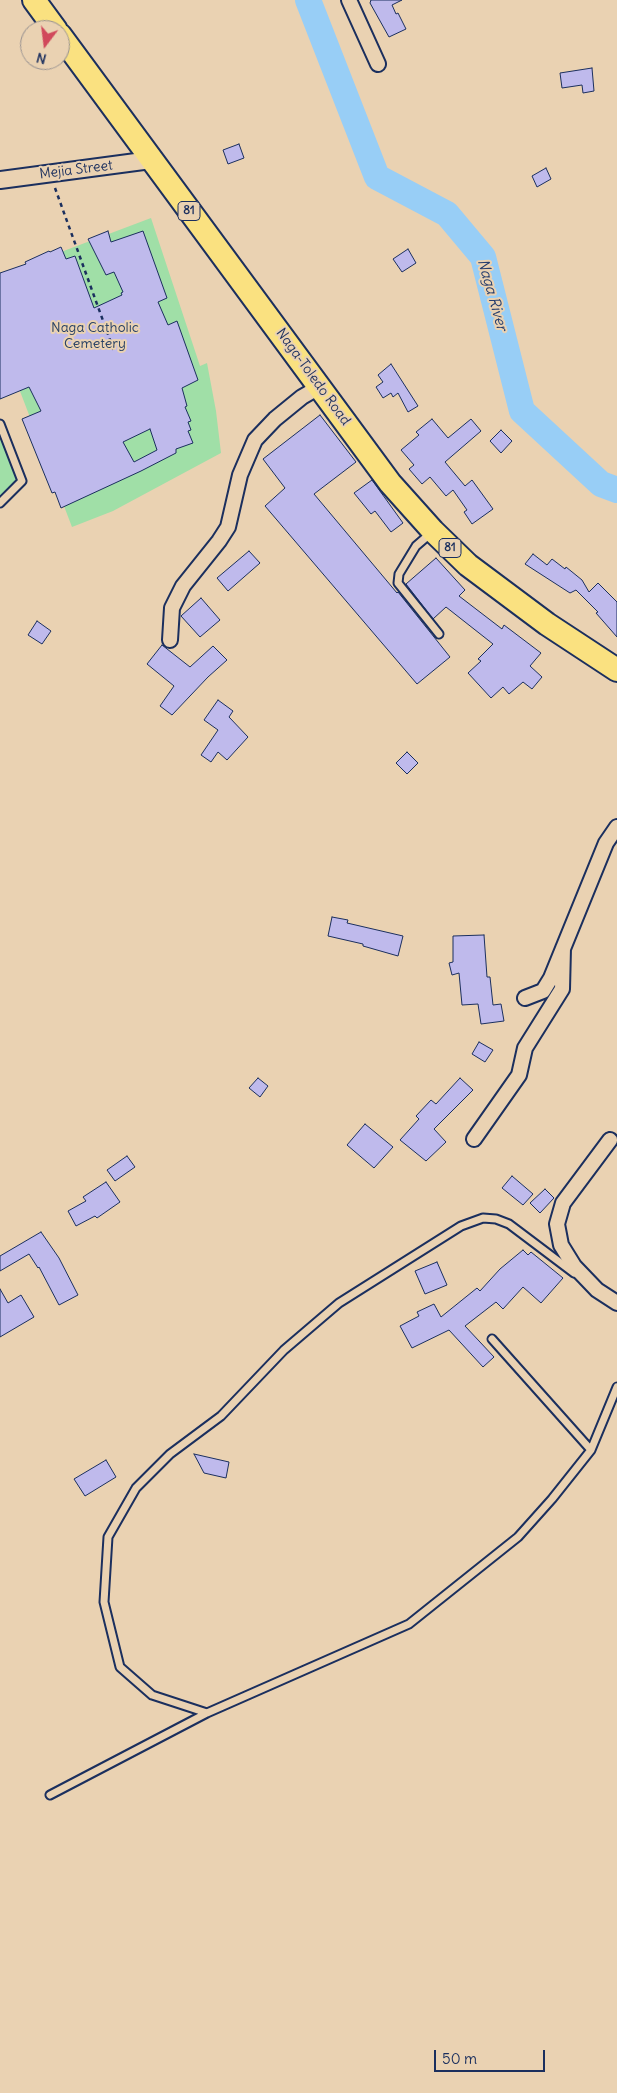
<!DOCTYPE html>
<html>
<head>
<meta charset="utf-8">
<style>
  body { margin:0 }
  #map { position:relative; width:617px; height:2093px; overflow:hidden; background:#ead2b2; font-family:Delius,sans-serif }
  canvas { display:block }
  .north { position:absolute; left:20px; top:20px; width:50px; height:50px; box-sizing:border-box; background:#ead2b2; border:1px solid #979190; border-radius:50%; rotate:195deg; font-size:14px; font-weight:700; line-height:20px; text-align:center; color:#1b2f5e }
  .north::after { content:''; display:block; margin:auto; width:18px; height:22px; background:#d1495b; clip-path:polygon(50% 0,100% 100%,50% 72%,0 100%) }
  .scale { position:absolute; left:434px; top:2050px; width:111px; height:22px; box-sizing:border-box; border:2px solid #1b2f5e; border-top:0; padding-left:6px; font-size:15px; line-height:18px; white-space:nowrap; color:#1b2f5e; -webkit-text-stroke:4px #ead2b2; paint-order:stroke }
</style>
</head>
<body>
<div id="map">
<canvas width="617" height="2093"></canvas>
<div class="north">N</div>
<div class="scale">50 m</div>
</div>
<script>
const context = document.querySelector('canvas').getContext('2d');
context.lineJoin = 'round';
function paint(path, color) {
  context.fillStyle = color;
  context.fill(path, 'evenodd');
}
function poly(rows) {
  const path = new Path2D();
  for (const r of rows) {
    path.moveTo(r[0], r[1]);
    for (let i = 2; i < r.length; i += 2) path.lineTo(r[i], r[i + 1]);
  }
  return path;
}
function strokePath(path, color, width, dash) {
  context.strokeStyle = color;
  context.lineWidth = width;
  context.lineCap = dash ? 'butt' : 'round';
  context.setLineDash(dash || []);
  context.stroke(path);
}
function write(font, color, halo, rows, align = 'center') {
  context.font = font + ' Delius,sans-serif';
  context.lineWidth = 4;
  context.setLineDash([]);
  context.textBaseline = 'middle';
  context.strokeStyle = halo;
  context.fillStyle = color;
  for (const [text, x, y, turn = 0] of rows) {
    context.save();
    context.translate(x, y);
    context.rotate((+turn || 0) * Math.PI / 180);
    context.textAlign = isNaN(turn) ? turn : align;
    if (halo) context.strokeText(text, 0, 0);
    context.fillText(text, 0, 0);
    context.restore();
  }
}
paint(poly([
  [151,218,200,366,207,363,216,411,221,453,113,511,72,527,0,339,0,275],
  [0,424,22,481,0,503]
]), '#a0dfa7');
strokePath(poly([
  [308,0,377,177,447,214,483,257,522,411,601,484,617,490]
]), '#98cef6', 26);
const building = poly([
  [371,0,402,0,392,5,396,14,398,13,406,29,389,37,370,3,371,0],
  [592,68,594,91,583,93,582,85,562,88,560,73,592,68],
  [239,144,244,158,228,164,223,150,239,144],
  [546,168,551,179,537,187,532,176,546,168],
  [108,231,111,242,143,231,167,298,158,302,168,325,177,321,198,380,182,388,187,406,185,407,191,421,188,422,191,430,188,431,193,443,176,449,176,453,141,471,61,508,55,492,52,493,22,419,41,411,29,387,0,399,0,273,26,264,25,262,49,251,50,252,61,247,66,259,75,256,94,308,122,295,121,293,123,292,114,272,106,275,88,239,108,231],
  [150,429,157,450,134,462,123,442,150,429],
  [408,249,416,263,402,272,393,259,408,249],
  [391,364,418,406,408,412,398,393,393,397,391,393,383,398,376,387,383,382,378,375,391,364],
  [320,415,356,462,314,494,397,593,398,592,450,657,417,684,265,506,285,488,263,459,320,415],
  [432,419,448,438,471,419,481,431,445,462,465,486,472,480,493,509,472,524,464,512,467,510,453,490,446,496,430,477,422,484,409,469,414,465,401,450,419,435,416,432,432,419],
  [501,430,512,441,501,453,490,441,501,430],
  [372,480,403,523,391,532,375,511,371,514,354,493,372,480],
  [249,551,260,563,228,591,217,578,249,551],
  [533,554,547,565,552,559,565,569,566,567,582,580,589,592,598,583,617,602,617,637,596,613,598,612,576,590,570,593,525,564,533,554],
  [436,558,465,590,459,596,502,629,504,625,541,653,530,666,542,677,532,689,523,682,509,694,503,687,491,698,468,673,481,661,478,659,493,644,446,607,433,619,406,584,436,558],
  [201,598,220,620,200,637,181,616,201,598],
  [37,621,51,631,42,644,28,635,37,621],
  [162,645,190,667,213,646,227,660,208,677,172,715,160,706,174,686,147,664,162,645],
  [218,700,233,711,229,717,248,737,227,760,218,752,211,762,201,755,218,730,204,720,218,700],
  [407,752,418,763,407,774,396,763,407,752],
  [332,917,348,920,347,923,403,936,398,956,363,946,363,944,328,936,332,917],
  [484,935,487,977,490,977,493,1005,501,1004,504,1021,481,1024,478,1004,462,1005,459,973,452,975,449,963,453,962,453,936,484,935],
  [479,1042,493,1050,485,1062,472,1054,479,1042],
  [258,1078,268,1086,260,1097,249,1088,258,1078],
  [460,1078,473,1090,434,1129,446,1142,426,1161,400,1140,419,1119,416,1116,431,1100,436,1104,460,1078],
  [365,1124,393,1147,374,1168,347,1145,365,1124],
  [127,1156,135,1167,115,1181,107,1170,127,1156],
  [512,1176,533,1194,523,1205,502,1188,512,1176],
  [106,1182,120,1202,97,1218,95,1216,76,1226,68,1211,86,1201,83,1197,106,1182],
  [545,1189,554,1198,540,1213,530,1203,545,1189],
  [41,1232,59,1258,78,1295,59,1305,39,1267,38,1268,29,1254,0,1271,0,1256,41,1232],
  [523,1250,528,1255,531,1252,563,1278,541,1303,523,1287,503,1309,496,1302,465,1326,494,1357,483,1367,449,1330,412,1348,400,1326,419,1316,417,1312,434,1304,441,1317,477,1288,480,1291,500,1269,523,1250],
  [437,1262,447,1285,425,1294,415,1271,437,1262],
  [0,1289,8,1303,21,1295,34,1317,0,1337,0,1289],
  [194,1454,229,1462,226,1478,204,1473,194,1454],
  [106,1460,116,1477,85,1496,74,1479,106,1460]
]);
paint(building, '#bfbaec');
strokePath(building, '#1b2f5e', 1);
const service = poly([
  [0,424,22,481,0,503],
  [431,533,416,546,399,574,398,583,439,634],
  [492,1339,591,1450],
  [207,1713,152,1695,120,1667,104,1602,108,1537,136,1488,170,1454,221,1416,284,1350,339,1303,461,1226,483,1218,496,1219,509,1224,574,1273],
  [50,1795,207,1713,409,1624,518,1537,552,1499,591,1450,617,1387]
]);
const minor = poly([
  [349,0,378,64],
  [170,640,172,608,183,586,219,541,228,527,240,475,255,440,275,419,302,397,321,386],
  [525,998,543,991,551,978,606,843,617,827],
  [474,1139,519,1075,525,1048,562,989,563,948],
  [610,1140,563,1203,557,1224,561,1245,574,1266,597,1290,617,1303]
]);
const tertiary = poly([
  [0,180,151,160]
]);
const trunk = poly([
  [34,0,56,30],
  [60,35,390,483,433,531,468,565,547,624,617,670]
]);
strokePath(service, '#1b2f5e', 11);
strokePath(minor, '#1b2f5e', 18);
strokePath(tertiary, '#1b2f5e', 20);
strokePath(trunk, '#1b2f5e', 26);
strokePath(poly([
  [55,188,114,351]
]), '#1b2f5e', 2.5, [4, 4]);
strokePath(service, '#ead2b2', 7);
strokePath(minor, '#ead2b2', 14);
strokePath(tertiary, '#ead2b2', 16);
strokePath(trunk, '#fae180', 22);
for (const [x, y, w] of [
  [189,211,22],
  [450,548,22]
]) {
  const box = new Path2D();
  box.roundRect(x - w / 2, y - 9.5, w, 19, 4);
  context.fillStyle = '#ead2b2';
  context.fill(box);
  strokePath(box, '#1b2f5e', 1);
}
write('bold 12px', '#1b2f5e', null, [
  ["81",189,211],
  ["81",450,548]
]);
write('14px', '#1b2f5e', '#ead2b2', [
  ["Mejia Street",76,170,-7],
  ["Naga-Toledo Road",313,377,54]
]);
write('14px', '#284165', '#ead2b2', [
  ["Naga Catholic",95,328],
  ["Cemetery",95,344]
]);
write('italic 15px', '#283f6d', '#ead2b2', [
  ["Naga River",492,295,74]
]);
</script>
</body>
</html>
